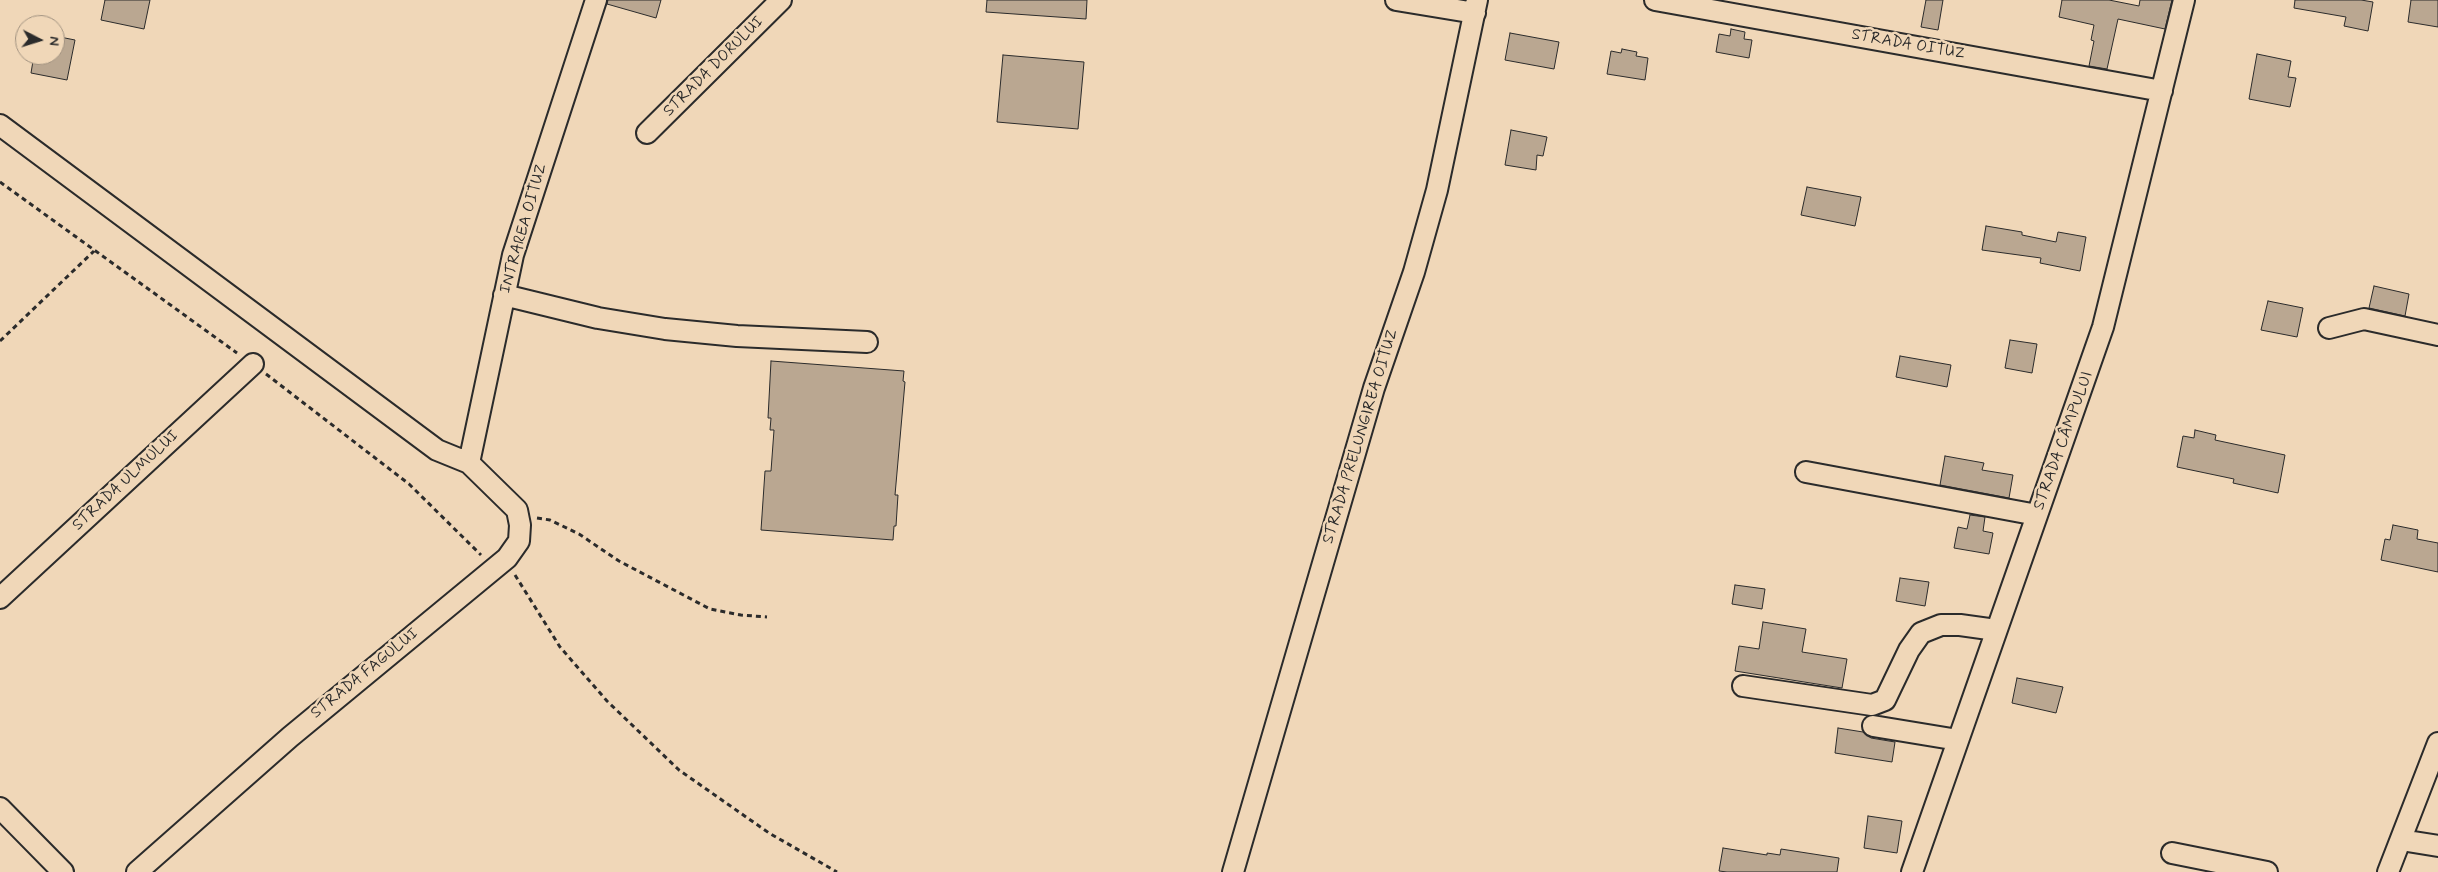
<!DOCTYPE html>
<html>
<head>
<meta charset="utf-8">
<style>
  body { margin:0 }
  #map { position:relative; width:2438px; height:872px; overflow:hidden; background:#f0d7b8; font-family:Mynerve,sans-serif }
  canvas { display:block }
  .north { position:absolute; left:15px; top:15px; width:50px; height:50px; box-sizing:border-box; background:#f0d7b8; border:1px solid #a19280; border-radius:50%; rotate:95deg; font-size:14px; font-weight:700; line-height:20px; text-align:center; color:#2b2b2b }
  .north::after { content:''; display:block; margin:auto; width:18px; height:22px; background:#2b2b2b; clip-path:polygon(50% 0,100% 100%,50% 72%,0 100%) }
</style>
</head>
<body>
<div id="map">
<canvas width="2438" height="872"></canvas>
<div class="north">N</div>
</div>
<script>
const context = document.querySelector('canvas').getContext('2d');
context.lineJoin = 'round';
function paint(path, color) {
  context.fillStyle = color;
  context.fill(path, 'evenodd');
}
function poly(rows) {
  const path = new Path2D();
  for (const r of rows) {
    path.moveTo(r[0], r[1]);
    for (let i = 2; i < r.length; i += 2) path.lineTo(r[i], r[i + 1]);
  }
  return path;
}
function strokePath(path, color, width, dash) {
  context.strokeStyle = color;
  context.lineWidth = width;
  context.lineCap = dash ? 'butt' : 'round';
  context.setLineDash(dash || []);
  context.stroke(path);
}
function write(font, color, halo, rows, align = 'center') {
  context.font = font + ' Mynerve,sans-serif';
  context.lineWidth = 5;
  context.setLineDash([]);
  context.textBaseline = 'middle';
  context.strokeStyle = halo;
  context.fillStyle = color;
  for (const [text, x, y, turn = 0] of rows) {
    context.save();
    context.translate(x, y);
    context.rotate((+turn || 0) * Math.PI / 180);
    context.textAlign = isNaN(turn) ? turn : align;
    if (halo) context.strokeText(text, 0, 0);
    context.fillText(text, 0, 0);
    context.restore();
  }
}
const building = poly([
  [105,0,150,0,144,29,101,20,105,0],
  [608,0,661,0,656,18,607,4,608,0],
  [987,0,1087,0,1086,19,986,12,987,0],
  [1926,0,1943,0,1938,30,1921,27,1926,0],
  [2062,0,2109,0,2139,6,2140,0,2172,0,2165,29,2118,19,2107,69,2089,66,2094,41,2091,40,2094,25,2059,17,2062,0],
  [2295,0,2361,0,2373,2,2368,31,2344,26,2346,17,2294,8,2295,0],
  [2411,0,2438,0,2438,27,2408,22,2411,0],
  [1731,29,1745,32,1744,39,1752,40,1749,58,1716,52,1719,34,1730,36,1731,29],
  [1510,33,1559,42,1554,69,1505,60,1510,33],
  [60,37,75,40,67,80,31,73,34,55,56,55,60,37],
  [1622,49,1637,52,1636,56,1648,58,1645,80,1607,74,1611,51,1621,53,1622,49],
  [2257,54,2291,61,2288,77,2296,78,2290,107,2249,99,2257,54],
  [1003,55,1084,62,1078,129,997,122,1003,55],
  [1511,130,1547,137,1543,156,1537,155,1536,170,1505,165,1511,130],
  [1807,187,1861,197,1855,226,1801,215,1807,187],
  [1986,226,2022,232,2022,235,2056,242,2058,232,2086,237,2080,271,2040,263,2041,258,1982,250,1986,226],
  [2374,286,2409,294,2405,316,2369,308,2374,286],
  [2268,301,2303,308,2297,337,2261,330,2268,301],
  [2010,340,2037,344,2032,373,2005,368,2010,340],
  [1900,356,1951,365,1947,387,1896,377,1900,356],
  [771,361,904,371,903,381,905,382,895,495,898,495,896,526,894,526,893,540,761,530,765,471,771,471,774,430,770,430,771,418,768,418,771,361],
  [2195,430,2216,435,2215,440,2285,455,2278,493,2233,483,2234,479,2177,467,2183,436,2194,438,2195,430],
  [1945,456,1984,463,1982,470,2013,475,2009,498,1940,485,1945,456],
  [1970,515,1985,517,1983,531,1993,533,1989,554,1954,548,1958,527,1967,529,1970,515],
  [2393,525,2418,530,2417,539,2438,543,2438,572,2381,560,2385,539,2390,540,2393,525],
  [1900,578,1929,582,1925,606,1896,601,1900,578],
  [1735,585,1765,589,1762,609,1732,604,1735,585],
  [1763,622,1806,629,1802,652,1847,659,1842,688,1735,671,1739,646,1759,649,1763,622],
  [2017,678,2063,687,2056,713,2012,703,2017,678],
  [1838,728,1863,732,1871,738,1895,742,1892,762,1835,753,1838,728],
  [1868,816,1902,821,1897,853,1864,848,1868,816],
  [1723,848,1767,855,1767,853,1780,855,1781,849,1839,858,1837,872,1727,872,1719,871,1723,848]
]);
paint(building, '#baa791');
strokePath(building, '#2b2b2b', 1);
const minor = poly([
  [1396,0,1475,13],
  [1655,0,2162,91],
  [0,125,437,450,469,463,517,510,520,525,519,541,507,558,290,737,137,872],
  [647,133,781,0],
  [504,295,598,318,665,329,737,336,867,342],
  [2329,328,2364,319,2438,335],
  [469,463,513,255,596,0],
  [1806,472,2037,515],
  [0,598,253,364],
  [1743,686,1872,705,1885,700,1909,650,1921,633,1941,625,1960,625,1996,630],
  [1873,726,1958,740],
  [0,808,63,872],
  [2401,840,2438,846],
  [2172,853,2267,872],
  [1233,872,1374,388,1414,272,1437,190,1477,0],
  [1912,872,2103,327,2184,0],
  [2388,872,2438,743]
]);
strokePath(minor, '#2b2b2b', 24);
strokePath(poly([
  [0,182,237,353],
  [0,341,94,251],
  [266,374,409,484,481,555],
  [537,518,550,520,579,534,619,561,710,609,741,615,767,617],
  [515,575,560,647,607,701,679,770,769,833,837,872]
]), '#2b2b2b', 3, [5, 4]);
strokePath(minor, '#f0d7b8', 20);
write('16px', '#2b2b2b', '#f0d7b8', [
  ["STRADA OITUZ",1908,45,10],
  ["STRADA DORULUI",714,67,-45],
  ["INTRAREA OITUZ",524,229,-74],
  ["STRADA PRELUNGIREA OITUZ",1361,437,-73],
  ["STRADA CÂMPULUI",2064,441,-70],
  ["STRADA ULMULUI",126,481,-43],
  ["STRADA FAGULUI",365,674,-39]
]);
</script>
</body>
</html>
